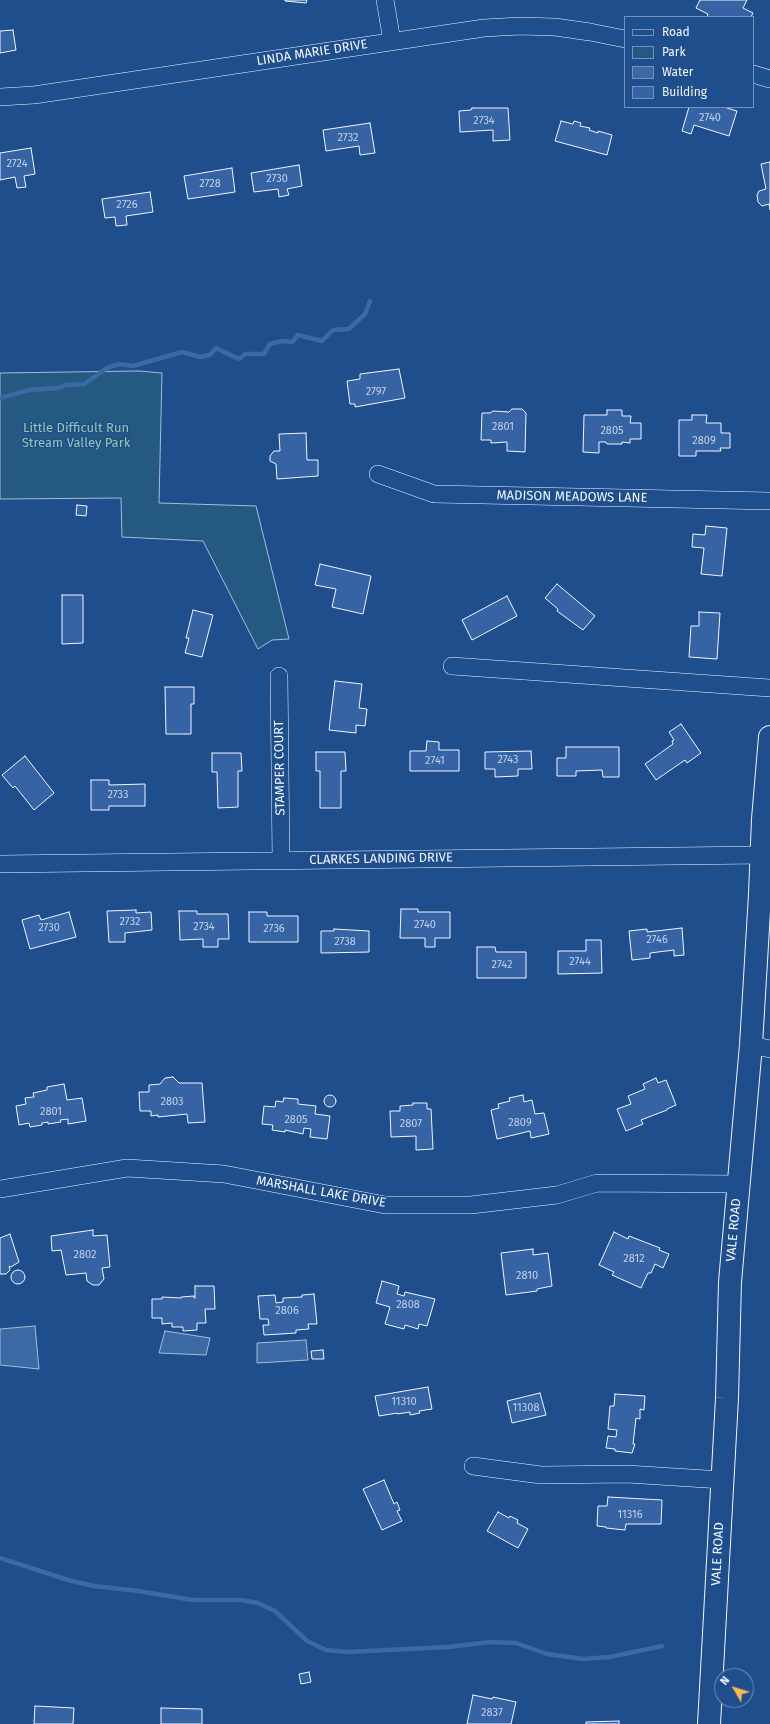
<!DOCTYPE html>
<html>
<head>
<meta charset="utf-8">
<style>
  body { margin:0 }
  #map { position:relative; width:770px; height:1724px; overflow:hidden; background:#1f4e8c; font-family:"Fira Sans",sans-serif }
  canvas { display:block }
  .legend { position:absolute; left:624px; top:16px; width:130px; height:92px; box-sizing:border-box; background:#1f4e8c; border:1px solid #7391ba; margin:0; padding:5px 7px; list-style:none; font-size:12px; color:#f2f6ff }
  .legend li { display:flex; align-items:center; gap:8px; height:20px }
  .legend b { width:20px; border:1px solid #7391ba }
  .north { position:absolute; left:714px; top:1668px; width:40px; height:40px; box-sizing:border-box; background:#1f4e8c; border:1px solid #7391ba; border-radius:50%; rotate:309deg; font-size:11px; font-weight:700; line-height:16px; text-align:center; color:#f2f6ff }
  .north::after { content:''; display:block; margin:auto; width:14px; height:18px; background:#ffb74d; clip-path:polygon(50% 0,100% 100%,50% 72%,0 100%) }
</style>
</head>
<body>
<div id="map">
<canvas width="770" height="1724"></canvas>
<ul class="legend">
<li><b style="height:5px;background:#1f4e8c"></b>Road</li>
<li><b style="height:11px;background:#245a82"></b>Park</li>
<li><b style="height:11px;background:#3b69a3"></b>Water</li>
<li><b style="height:11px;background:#3563a3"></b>Building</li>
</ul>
<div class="north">N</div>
</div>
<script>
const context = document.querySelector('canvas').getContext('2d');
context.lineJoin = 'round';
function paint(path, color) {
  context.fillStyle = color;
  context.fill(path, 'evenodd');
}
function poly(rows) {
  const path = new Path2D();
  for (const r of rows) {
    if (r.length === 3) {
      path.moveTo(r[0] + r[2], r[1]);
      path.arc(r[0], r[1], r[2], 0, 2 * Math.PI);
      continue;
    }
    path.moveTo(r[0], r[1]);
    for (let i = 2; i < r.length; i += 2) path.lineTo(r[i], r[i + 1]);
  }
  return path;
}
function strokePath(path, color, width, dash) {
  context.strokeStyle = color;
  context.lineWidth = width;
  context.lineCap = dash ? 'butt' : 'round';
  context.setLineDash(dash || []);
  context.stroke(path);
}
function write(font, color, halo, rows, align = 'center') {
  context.font = font + ' "Fira Sans",sans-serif';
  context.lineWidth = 3;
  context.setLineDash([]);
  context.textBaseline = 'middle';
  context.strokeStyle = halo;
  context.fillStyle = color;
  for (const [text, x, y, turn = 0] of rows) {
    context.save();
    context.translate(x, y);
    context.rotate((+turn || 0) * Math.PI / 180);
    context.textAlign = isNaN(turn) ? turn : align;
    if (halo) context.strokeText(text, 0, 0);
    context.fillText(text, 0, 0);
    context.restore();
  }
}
const green = poly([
  [139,371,162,373,159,503,256,506,289,639,272,640,258,649,203,541,122,537,121,498,0,499,0,373,139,371]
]);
paint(green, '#245a82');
strokePath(green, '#a8bbd7', 1);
const water = poly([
  [35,1326,39,1369,0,1365,0,1329,35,1326],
  [165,1331,210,1338,206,1355,159,1353,165,1331],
  [306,1340,308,1360,257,1363,257,1343,306,1340]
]);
paint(water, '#3b69a3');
strokePath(water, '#a8bbd7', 1);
strokePath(poly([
  [0,398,29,390,59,388,66,385,84,384,107,368,119,364,133,366,182,352,200,357,210,355,216,348,239,359,245,354,264,354,270,344,282,341,292,342,298,335,322,341,333,330,349,329,365,314,370,301],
  [0,1558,68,1580,94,1586,138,1591,193,1600,241,1600,258,1603,275,1611,307,1641,326,1650,348,1652,448,1647,490,1642,516,1643,547,1654,583,1659,610,1657,662,1646]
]), '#3b69a3', 4.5);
const building = poly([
  [285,0,307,0,306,3,285,1,285,0],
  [700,0,747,0,743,8,753,13,751,17,707,17,708,14,696,8,700,0],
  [13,30,16,50,0,53,0,31,13,30],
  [689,107,724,107,737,111,729,136,694,125,691,134,682,131,689,107],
  [472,108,508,108,510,140,493,141,493,130,460,132,459,111,471,110,472,108],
  [561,121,573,124,574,121,581,123,580,126,590,128,589,130,598,133,598,131,612,135,607,155,555,141,561,121],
  [370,123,375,153,360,155,359,146,326,151,323,130,370,123],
  [31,148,35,174,24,176,26,187,17,188,15,177,0,180,0,153,31,148],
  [770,162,770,210,769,204,762,206,758,202,757,195,759,191,766,189,761,164,770,162],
  [299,165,302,186,287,189,289,195,279,197,278,189,254,192,251,173,299,165],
  [232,168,235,192,188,199,184,176,232,168],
  [150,192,153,212,126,216,127,225,116,226,115,217,105,218,102,199,150,192],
  [399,369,405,398,355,407,355,404,350,404,347,381,360,379,360,374,399,369],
  [512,409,522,409,526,413,525,452,507,451,507,442,491,443,491,440,481,440,482,413,490,413,493,411,509,412,512,409],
  [607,410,622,410,622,416,631,416,630,423,641,423,641,439,630,439,630,443,622,442,622,444,607,444,606,442,599,442,599,453,583,452,584,415,607,415,607,410],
  [692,415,707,415,706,423,721,423,721,433,730,433,730,448,720,448,721,451,696,451,696,456,679,456,679,420,692,420,692,415],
  [306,433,307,460,318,460,318,476,277,479,276,464,270,461,270,456,274,451,280,451,279,434,306,433],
  [77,505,87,506,86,516,76,515,77,505],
  [706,526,727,528,722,576,701,574,704,548,692,547,693,534,705,535,706,526],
  [320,564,371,576,363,614,332,607,336,589,315,585,320,564],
  [557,584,595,616,583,630,557,611,558,609,545,598,557,584],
  [62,595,83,595,83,643,62,644,62,595],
  [507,596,517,616,472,640,462,620,507,596],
  [193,610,213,615,202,657,185,653,189,638,186,638,193,610],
  [699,612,720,613,717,659,689,657,691,626,699,626,699,612],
  [335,681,362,684,359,708,367,709,365,726,356,725,356,733,329,730,335,681],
  [165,687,194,687,194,704,191,704,191,734,166,734,165,687],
  [681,724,701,753,687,763,685,760,656,780,645,764,673,744,672,741,674,740,669,732,681,724],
  [427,741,439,742,439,750,459,750,459,771,410,771,410,751,426,751,427,741],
  [566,747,619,747,619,777,603,777,602,770,576,771,576,776,557,776,557,758,566,758,566,747],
  [531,751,532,769,518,769,518,776,495,777,495,769,485,769,485,752,531,751],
  [316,752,345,752,346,771,341,771,341,808,320,808,320,771,316,771,316,752],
  [212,753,241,753,242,771,238,771,238,807,218,808,217,772,212,772,212,753],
  [25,756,54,793,34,810,15,786,13,788,2,775,25,756],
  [91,780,109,780,109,785,145,784,145,806,109,806,109,810,91,810,91,780],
  [401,909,418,909,418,912,450,912,450,938,435,938,435,947,425,947,425,938,400,938,401,909],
  [136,910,136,913,151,912,152,930,125,933,125,942,109,942,107,911,136,910],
  [179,911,197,911,197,914,228,914,229,939,218,939,218,947,203,947,203,939,180,940,179,911],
  [69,912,76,937,30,949,22,920,39,915,41,920,69,912],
  [249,912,267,912,267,916,298,916,298,942,249,942,249,912],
  [682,928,684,955,674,956,674,950,650,953,650,958,632,960,629,931,647,929,647,932,682,928],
  [334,929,369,931,369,952,321,953,321,931,334,931,334,929],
  [586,940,601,940,602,973,558,974,558,951,586,951,586,940],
  [477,947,495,947,496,952,526,952,526,978,477,978,477,947],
  [173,1077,179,1083,202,1083,205,1122,188,1123,187,1114,158,1117,158,1115,151,1116,151,1111,140,1111,139,1092,149,1092,149,1085,160,1084,165,1078,173,1077],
  [656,1078,658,1083,666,1080,676,1105,667,1109,667,1110,641,1120,643,1124,626,1131,617,1109,631,1104,628,1096,645,1089,643,1084,656,1078],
  [64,1084,67,1100,82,1098,86,1121,68,1124,68,1119,60,1120,61,1122,48,1124,48,1122,42,1123,42,1125,30,1127,29,1123,19,1125,16,1106,26,1104,25,1098,34,1097,33,1093,47,1090,47,1087,64,1084],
  [330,1101,6],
  [523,1095,524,1102,532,1100,535,1114,544,1113,549,1134,531,1138,530,1131,497,1139,491,1110,499,1108,498,1104,510,1101,509,1098,523,1095],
  [284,1098,298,1099,298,1104,316,1106,315,1114,330,1116,327,1139,310,1137,311,1129,304,1128,303,1134,285,1130,285,1132,272,1130,273,1125,262,1124,264,1106,275,1107,276,1101,283,1102,284,1098],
  [413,1103,427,1103,427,1109,431,1109,433,1149,416,1150,416,1136,391,1137,390,1111,400,1111,400,1106,413,1105,413,1103],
  [93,1230,93,1236,107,1235,110,1267,102,1268,104,1279,99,1285,93,1285,87,1281,86,1273,66,1275,61,1250,52,1251,51,1236,93,1230],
  [614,1232,628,1239,629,1236,660,1248,659,1250,669,1254,663,1268,655,1264,651,1273,648,1273,641,1288,612,1275,614,1272,599,1265,614,1232],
  [10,1234,19,1262,11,1267,9,1266,10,1270,6,1274,0,1274,0,1238,10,1234],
  [533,1249,533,1255,548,1253,552,1286,537,1289,537,1291,506,1295,501,1253,533,1249],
  [18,1277,7],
  [382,1281,399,1286,397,1294,404,1296,405,1292,435,1299,427,1326,419,1324,418,1329,405,1325,404,1329,385,1324,390,1307,376,1303,382,1281],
  [195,1286,214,1286,215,1309,205,1309,206,1323,197,1323,197,1330,183,1331,183,1327,172,1327,172,1323,162,1324,162,1318,152,1318,152,1299,162,1299,162,1297,181,1298,181,1297,194,1296,194,1298,195,1298,195,1286],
  [314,1294,317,1324,308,1324,309,1329,296,1330,296,1333,264,1335,263,1325,269,1325,268,1319,260,1319,258,1296,275,1295,276,1303,283,1302,283,1298,302,1297,302,1295,314,1294],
  [323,1350,324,1359,312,1359,311,1351,323,1350],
  [428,1387,432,1409,419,1411,420,1413,410,1415,410,1412,397,1414,397,1413,379,1416,375,1396,428,1387],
  [540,1393,546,1415,512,1423,507,1401,540,1393],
  [615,1394,645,1396,644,1410,640,1409,640,1419,636,1418,633,1444,635,1444,632,1453,615,1451,615,1449,606,1448,608,1436,616,1437,617,1430,608,1429,610,1406,614,1406,615,1394],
  [384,1480,394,1504,397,1502,400,1510,397,1511,402,1521,382,1530,363,1489,384,1480],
  [608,1497,662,1500,661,1524,626,1524,625,1530,606,1528,606,1527,597,1526,598,1506,607,1506,608,1497],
  [498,1512,509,1518,510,1516,518,1520,517,1523,528,1529,518,1548,487,1531,498,1512],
  [309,1672,311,1682,301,1684,299,1674,309,1672],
  [473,1695,492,1699,493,1697,516,1702,511,1724,467,1724,473,1695],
  [35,1706,74,1708,73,1724,34,1724,35,1706],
  [161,1708,202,1709,202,1724,161,1724,161,1708],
  [619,1721,619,1724,586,1724,586,1722,619,1721]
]);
paint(building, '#3563a3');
strokePath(building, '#f2f6ff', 1);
const minor = poly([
  [385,0,392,41],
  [753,74,770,79],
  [0,97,34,95,484,28,520,26,555,27,590,32,625,39],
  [378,474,434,494,770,501],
  [452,666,770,688],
  [279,676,281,860],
  [0,864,761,855],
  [751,1045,770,1049],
  [0,1189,127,1168,224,1174,385,1205,471,1205,557,1195,597,1183,738,1184],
  [473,1466,541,1475,627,1474,722,1480]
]);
const major = poly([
  [709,1724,727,1398,730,1282,751,1045,760,894,763,819,770,737]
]);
strokePath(minor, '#f2f6ff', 18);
strokePath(major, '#f2f6ff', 24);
strokePath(minor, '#1f4e8c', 17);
strokePath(major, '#1f4e8c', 22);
write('11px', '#c3d1e8', null, [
  ["2740",710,118],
  ["2734",484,121],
  ["2732",348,138],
  ["2724",17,164],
  ["2730",277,179],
  ["2728",210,184],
  ["2726",127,205],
  ["2797",376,392],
  ["2801",503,427],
  ["2805",612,431],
  ["2809",704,441],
  ["2743",508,760],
  ["2741",435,761],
  ["2733",118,795],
  ["2732",130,922],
  ["2740",425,925],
  ["2734",204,927],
  ["2730",49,928],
  ["2736",274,929],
  ["2746",657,940],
  ["2738",345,942],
  ["2744",580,962],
  ["2742",502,965],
  ["2803",172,1102],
  ["2801",51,1112],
  ["2805",296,1120],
  ["2809",520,1123],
  ["2807",411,1124],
  ["2802",85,1255],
  ["2812",634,1259],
  ["2810",527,1276],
  ["2808",408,1305],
  ["2806",287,1311],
  ["11310",404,1402],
  ["11308",526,1408],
  ["11316",630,1515],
  ["2837",492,1713]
]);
write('13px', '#f2f6ff', '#1f4e8c', [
  ["LINDA MARIE DRIVE",312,53,-9],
  ["MADISON MEADOWS LANE",572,497,1],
  ["STAMPER COURT",280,768,-91],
  ["CLARKES LANDING DRIVE",381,859,-1],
  ["MARSHALL LAKE DRIVE",321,1192,10],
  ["VALE ROAD",734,1230,-85],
  ["VALE ROAD",718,1554,-87]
]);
write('13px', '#97c8a6', '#1f4e8c', [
  ["Little Difficult Run",76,428],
  ["Stream Valley Park",76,443]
]);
</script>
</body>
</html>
